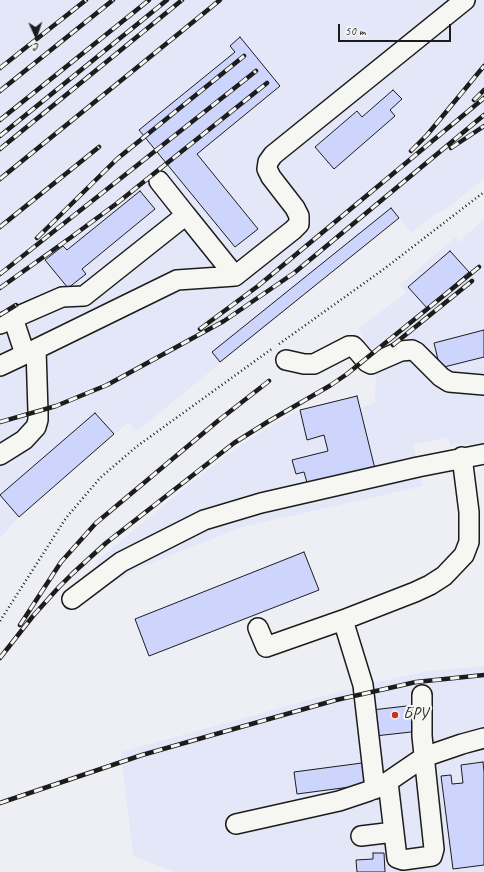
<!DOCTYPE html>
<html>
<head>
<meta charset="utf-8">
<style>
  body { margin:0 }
  #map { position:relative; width:484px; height:872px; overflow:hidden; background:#eeeff4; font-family:Caveat,sans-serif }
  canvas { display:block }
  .north { position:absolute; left:16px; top:16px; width:40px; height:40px; -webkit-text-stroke:3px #f6f6f2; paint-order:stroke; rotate:177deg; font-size:11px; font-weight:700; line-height:16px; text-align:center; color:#1c1c1c }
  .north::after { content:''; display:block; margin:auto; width:14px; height:18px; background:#1c1c1c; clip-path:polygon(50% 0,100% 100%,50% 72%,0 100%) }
  .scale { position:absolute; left:338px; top:24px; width:113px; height:18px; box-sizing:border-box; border:2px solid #1c1c1c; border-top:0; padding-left:5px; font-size:12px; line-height:14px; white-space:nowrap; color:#1c1c1c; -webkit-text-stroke:3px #f6f6f2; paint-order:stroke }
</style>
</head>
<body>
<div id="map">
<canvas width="484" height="872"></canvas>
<div class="north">С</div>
<div class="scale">50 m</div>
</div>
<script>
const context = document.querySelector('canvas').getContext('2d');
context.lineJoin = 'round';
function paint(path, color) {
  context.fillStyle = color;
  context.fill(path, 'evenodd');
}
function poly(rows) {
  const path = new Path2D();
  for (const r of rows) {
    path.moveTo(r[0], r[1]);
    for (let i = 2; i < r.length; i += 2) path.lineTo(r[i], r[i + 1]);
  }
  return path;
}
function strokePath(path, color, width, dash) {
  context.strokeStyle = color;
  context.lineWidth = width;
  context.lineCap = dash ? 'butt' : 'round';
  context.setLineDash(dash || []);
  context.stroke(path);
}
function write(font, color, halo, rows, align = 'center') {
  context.font = font + ' Caveat,sans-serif';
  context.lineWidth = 4;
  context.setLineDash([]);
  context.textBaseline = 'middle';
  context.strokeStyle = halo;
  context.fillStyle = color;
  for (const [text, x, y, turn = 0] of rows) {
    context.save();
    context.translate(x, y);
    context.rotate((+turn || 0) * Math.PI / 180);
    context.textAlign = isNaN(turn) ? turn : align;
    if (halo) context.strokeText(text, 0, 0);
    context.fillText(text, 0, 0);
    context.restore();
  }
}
paint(poly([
  [0,0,484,0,484,179,446,209,435,214,411,233,399,218,136,432,129,422,19,517,0,538],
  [484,219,484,443,450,446,448,437,413,445,423,486,242,527,139,568,111,584,95,562,191,483,235,449,274,424,300,410,357,396,360,408,375,403,376,368,367,352,359,328,406,293,400,285,455,237,459,242],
  [484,666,484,872,175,872,133,856,121,752,363,685,429,671]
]), '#e4e7f7');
const building = poly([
  [240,37,280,86,197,154,258,229,235,247,139,130,235,52,230,46,240,37],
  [393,90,402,99,390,110,395,116,334,169,315,147,357,111,362,117,393,90],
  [140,191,155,209,82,269,86,274,68,288,45,260,63,246,67,250,140,191],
  [391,208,399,218,220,362,212,352,391,208],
  [450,251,469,272,427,308,408,287,450,251],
  [484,330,484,357,440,368,434,343,484,330],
  [357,396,375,469,308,486,304,472,296,474,292,460,328,451,324,435,307,440,300,410,357,396],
  [95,413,114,434,19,517,0,495,95,413],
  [304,552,319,590,149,656,135,619,304,552],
  [415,705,429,730,375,736,372,710,415,705],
  [483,762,484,772,484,865,453,869,441,776,451,775,452,784,463,783,461,765,483,762],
  [362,763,365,785,297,794,294,772,362,763],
  [373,853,384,853,385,872,357,872,356,860,373,859,373,853]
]);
paint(building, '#cdd5fd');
strokePath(building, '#1c1c1c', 1);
const minor = poly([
  [159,181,186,215],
  [13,318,25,354],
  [0,324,62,297,84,296,186,215,235,276],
  [286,360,304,364,314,364,349,346,353,346,356,349,367,362,371,364,401,351,412,350,416,352,441,377,449,382,484,385],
  [0,366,36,349],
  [0,455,24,440,36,427,38,420,38,412,36,349,177,280,235,276,293,230,299,224,299,216,295,208,271,177,267,169,268,162,273,155,465,0],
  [72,599,121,562,204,520,261,503,418,467,484,454],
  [343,620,363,685,375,789],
  [258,628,266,647,343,620,415,592,430,585,444,576,464,555,469,542,469,512,462,457],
  [388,782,397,858,403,860,432,856,434,849,422,736,422,695],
  [236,824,339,801,369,791,383,785,424,757,462,744,484,738],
  [361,836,394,832]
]);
strokePath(minor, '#1c1c1c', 22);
strokePath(poly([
  [279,344,384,269,484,192],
  [0,621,66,518,100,478,136,447,273,348]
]), '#1c1c1c', 2.5, [1, 3]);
strokePath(minor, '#f6f6f2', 19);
const rail = poly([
  [0,68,86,0],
  [0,91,113,0],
  [474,100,484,90],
  [0,120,149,0],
  [0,136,167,0],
  [451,148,484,126],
  [0,149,182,0],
  [411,151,427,135,484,66],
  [0,179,220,0],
  [0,227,99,147],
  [37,238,117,159,244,56],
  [0,274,256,71],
  [0,288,70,238,116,204,267,83],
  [0,315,16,305],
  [200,329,258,286,484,98],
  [393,345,472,281],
  [0,422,56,406,107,385,224,321,294,273,484,115],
  [20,625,61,562,96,523,219,420,269,381],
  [0,658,33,616,59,587,72,574,106,543,234,443,269,421,331,385,347,374,479,267],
  [0,803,142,755,336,700,416,682,484,675]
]);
strokePath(rail, '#1c1c1c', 4.5);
strokePath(rail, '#f6f6f2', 3, [9]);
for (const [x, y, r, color] of [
  [395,715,4,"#c8321e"]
]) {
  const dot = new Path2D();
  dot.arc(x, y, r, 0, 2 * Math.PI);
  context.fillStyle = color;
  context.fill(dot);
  strokePath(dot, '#f6f6f2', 1.5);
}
write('17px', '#1c1c1c', '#f6f6f2', [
  ["БРУ",403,715]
], 'left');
</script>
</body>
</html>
